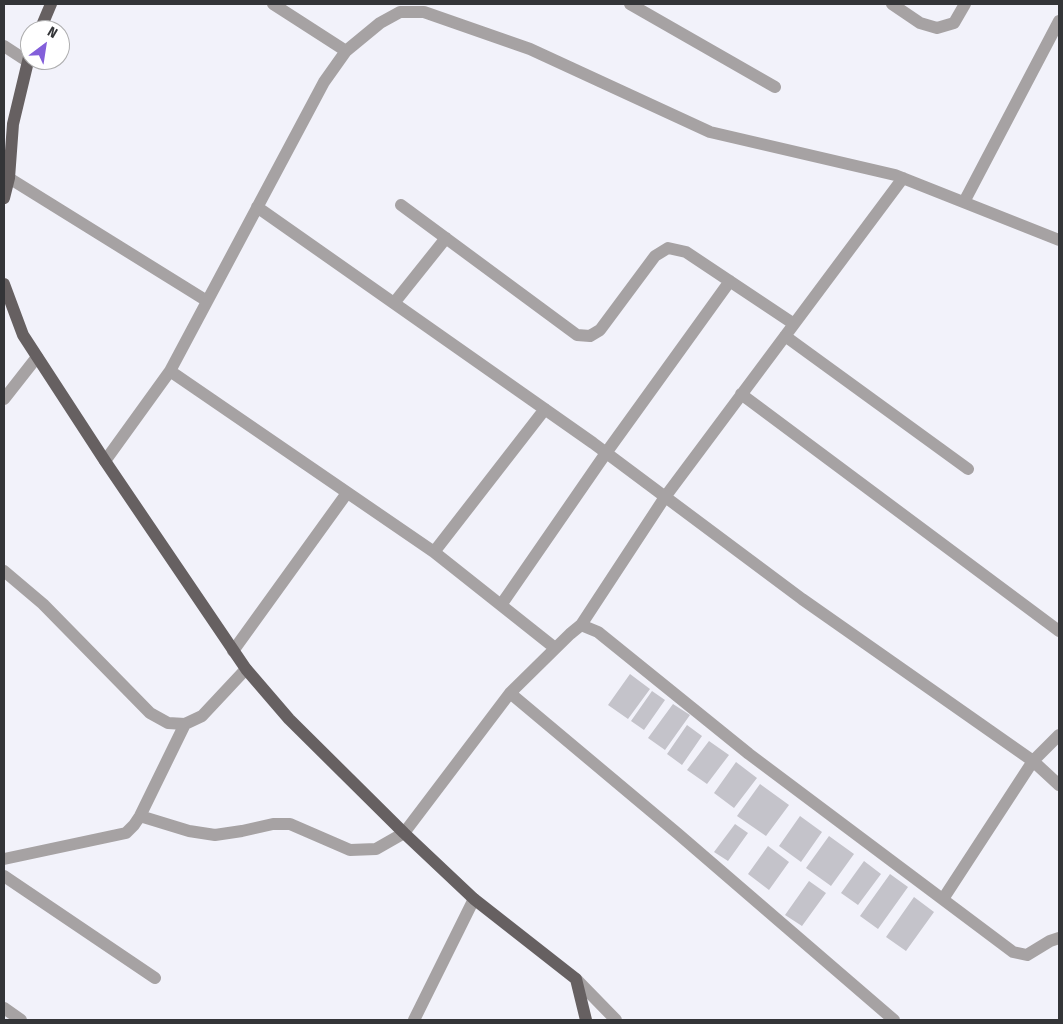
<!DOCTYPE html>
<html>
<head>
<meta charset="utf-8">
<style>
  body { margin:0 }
  #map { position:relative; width:1063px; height:1024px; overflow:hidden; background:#f2f2fa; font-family:"Fira Sans Condensed",sans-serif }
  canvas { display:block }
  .frame { position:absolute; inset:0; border:5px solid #343538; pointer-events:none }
  .north { position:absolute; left:20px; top:20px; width:50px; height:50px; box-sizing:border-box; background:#fff; border:1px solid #aeaeaf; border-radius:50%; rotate:31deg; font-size:14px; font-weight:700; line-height:20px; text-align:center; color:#343538 }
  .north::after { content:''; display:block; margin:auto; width:18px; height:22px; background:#835fda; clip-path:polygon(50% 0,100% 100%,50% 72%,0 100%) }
</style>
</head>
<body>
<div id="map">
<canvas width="1063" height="1024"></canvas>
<div class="frame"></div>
<div class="north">N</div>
</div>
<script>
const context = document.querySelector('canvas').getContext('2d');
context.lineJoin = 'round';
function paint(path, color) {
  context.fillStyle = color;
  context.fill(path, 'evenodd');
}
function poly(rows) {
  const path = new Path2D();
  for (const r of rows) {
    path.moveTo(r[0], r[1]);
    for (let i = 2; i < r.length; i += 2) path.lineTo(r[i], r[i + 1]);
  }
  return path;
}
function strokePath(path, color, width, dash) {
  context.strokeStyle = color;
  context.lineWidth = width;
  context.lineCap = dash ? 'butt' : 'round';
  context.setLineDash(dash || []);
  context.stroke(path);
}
paint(poly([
  [630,674,650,689,628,719,608,705],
  [652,691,665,700,644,730,631,721],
  [673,704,690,715,665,750,648,738],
  [687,725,702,736,682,765,667,754],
  [709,741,729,755,707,784,687,770],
  [736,762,757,778,734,808,714,793],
  [760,784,789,805,766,836,737,816],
  [800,816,822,832,801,862,779,846],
  [735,824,748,833,728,861,714,852],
  [829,836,854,854,831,886,806,868],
  [768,846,789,862,769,890,748,874],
  [864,861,881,874,858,905,841,893],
  [890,874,908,887,878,929,860,916],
  [809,881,826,893,802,926,785,915],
  [914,897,934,912,906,951,886,937]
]), '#c4c3ca');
strokePath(poly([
  [273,4,346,51],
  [630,4,775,87],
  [892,4,920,23,937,28,954,23,965,4],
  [4,46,27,61],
  [9,178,207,301],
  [964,202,1059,21],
  [401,205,577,335,590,336,600,330,655,256,668,248,686,252,794,324],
  [257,207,593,443,802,599,1033,761,1059,785],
  [394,303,446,238],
  [785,336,968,469],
  [170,371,434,552,555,648],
  [741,394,1059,631],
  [4,399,37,357],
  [105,461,170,371,324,82,346,51,380,23,400,12,424,12,530,49,710,132,895,175,1059,240],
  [434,552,545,409],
  [4,571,43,604,150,713,168,723,185,724,202,716,246,669],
  [501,605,606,453,730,281],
  [581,625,665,497,903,178],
  [233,651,347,493],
  [510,693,677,833,894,1020],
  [140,816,189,831,215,835,242,831,273,824,290,824,350,850,376,849,404,833,510,693,570,634,581,625,598,632,749,754,1013,952,1027,955,1050,941,1059,938],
  [4,859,126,833,134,825,140,816,185,724],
  [4,876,155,978],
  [943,899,1033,761,1059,735],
  [576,979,616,1020],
  [4,1008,21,1020],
  [414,1020,474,899]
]), '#a6a2a3', 12);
strokePath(poly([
  [40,30,51,4],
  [4,198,9,178,13,124,30,53],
  [4,284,23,335,105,461,246,669,289,719,404,833,474,899,576,979,586,1020]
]), '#666061', 12);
</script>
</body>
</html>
